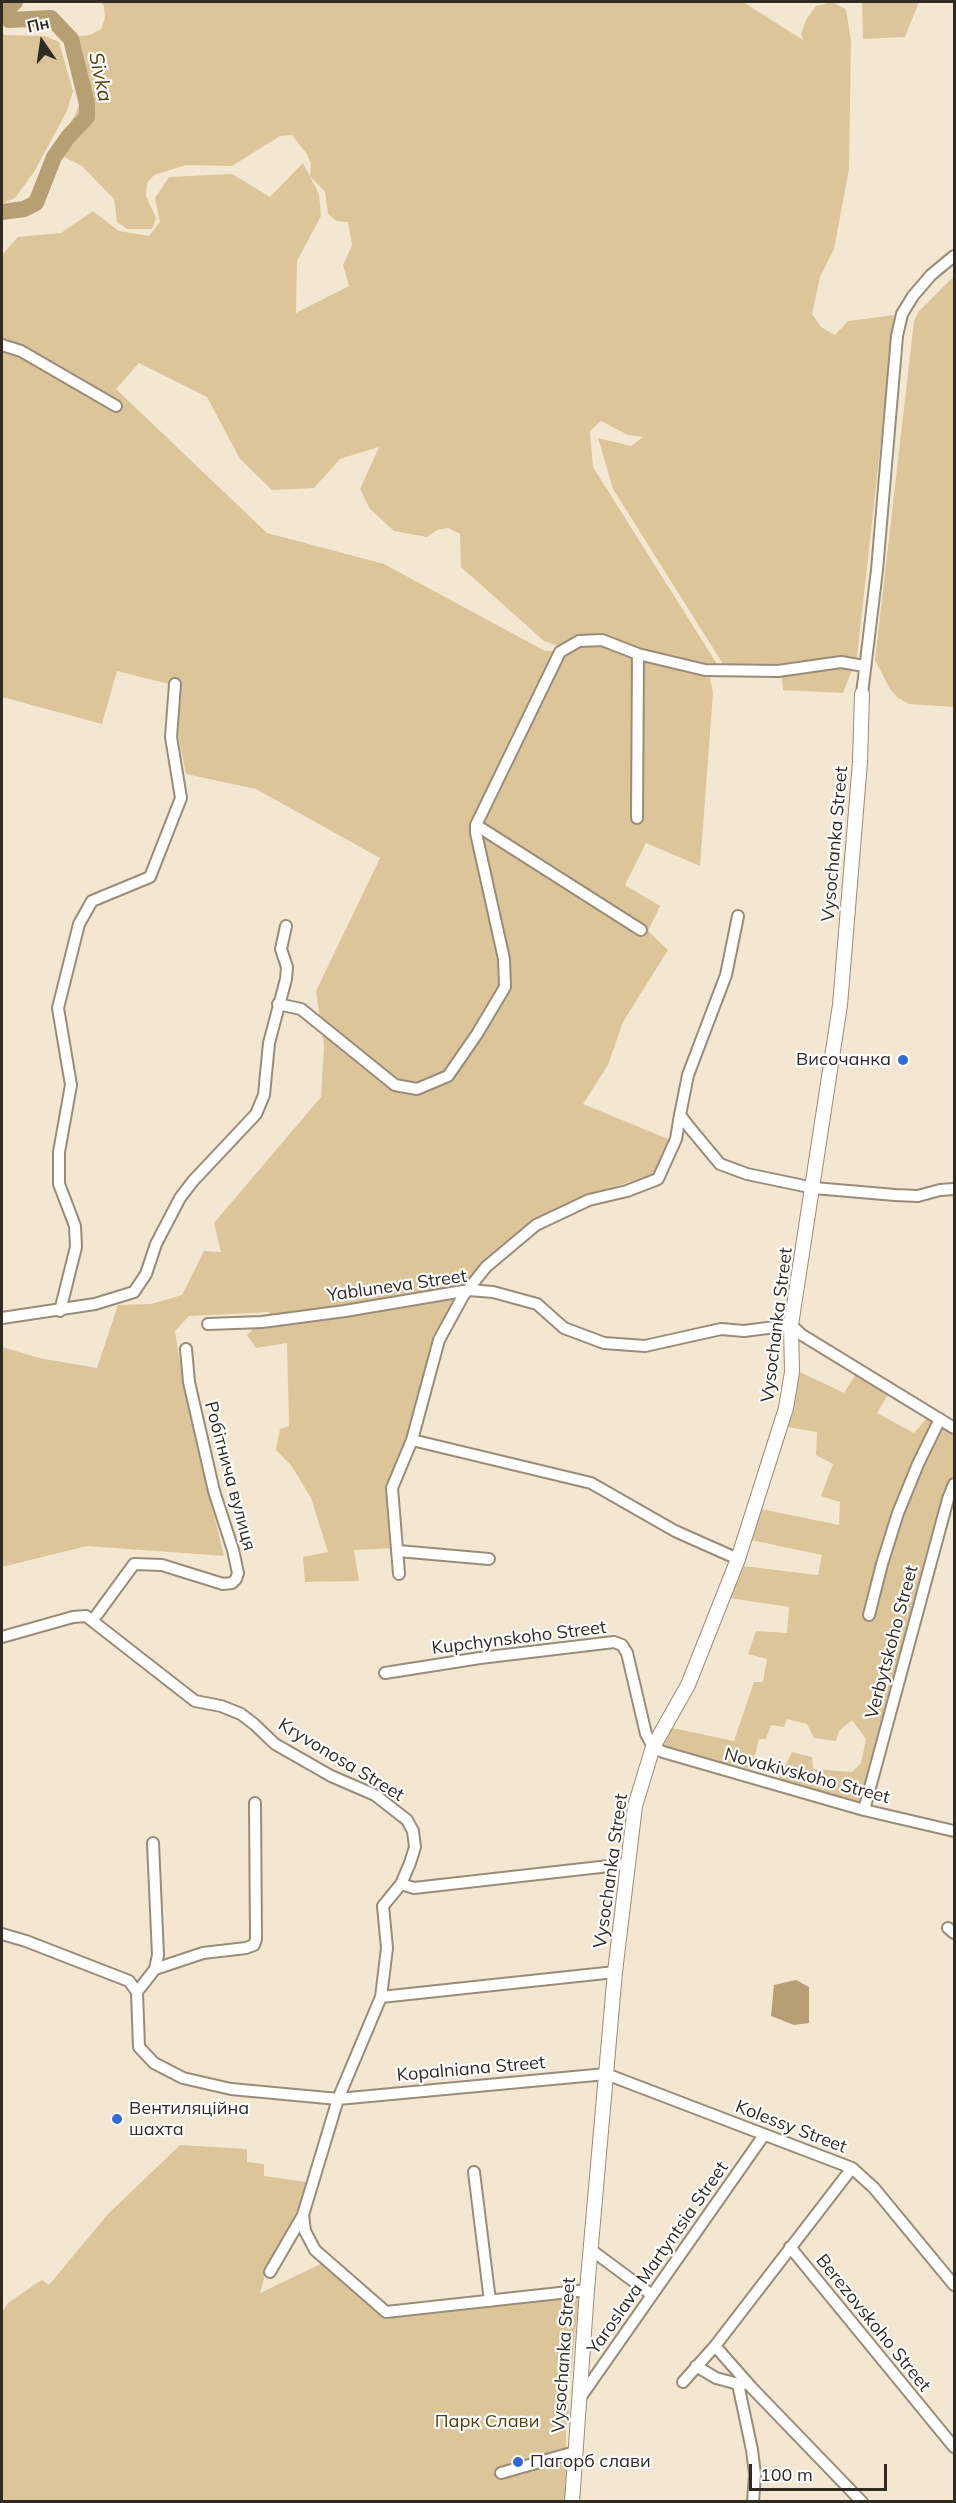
<!DOCTYPE html>
<html>
<head>
<meta charset="utf-8">
<style>
  body { margin:0 }
  #map { position:relative; width:956px; height:2503px; overflow:hidden; background:#f4e7d1; font-family:Mulish,sans-serif }
  canvas { display:block }
  .frame { position:absolute; inset:0; border:3px solid #2f2b22; pointer-events:none }
  .north { position:absolute; left:12px; top:12px; width:60px; height:60px; -webkit-text-stroke:4px #fff; paint-order:stroke; rotate:347deg; font-size:16px; font-weight:700; line-height:24px; text-align:center; color:#2f2b22 }
  .north::after { content:''; display:block; margin:auto; width:21px; height:27px; background:#2f2b22; clip-path:polygon(50% 0,100% 100%,50% 72%,0 100%) }
  .scale { position:absolute; left:749px; top:2464px; width:138px; height:27px; box-sizing:border-box; border:3px solid #2f2b22; border-top:0; padding-left:8px; font-size:18px; line-height:21px; white-space:nowrap; color:#2f2b22; -webkit-text-stroke:4px #fff; paint-order:stroke }
</style>
</head>
<body>
<div id="map">
<canvas width="956" height="2503"></canvas>
<div class="frame"></div>
<div class="north">Пн</div>
<div class="scale">100 m</div>
</div>
<script>
const context = document.querySelector('canvas').getContext('2d');
context.lineJoin = 'round';
function paint(path, color) {
  context.fillStyle = color;
  context.fill(path, 'evenodd');
}
function poly(rows) {
  const path = new Path2D();
  for (const r of rows) {
    path.moveTo(r[0], r[1]);
    for (let i = 2; i < r.length; i += 2) path.lineTo(r[i], r[i + 1]);
  }
  return path;
}
function strokePath(path, color, width, dash) {
  context.strokeStyle = color;
  context.lineWidth = width;
  context.lineCap = dash ? 'butt' : 'round';
  context.setLineDash(dash || []);
  context.stroke(path);
}
function write(font, color, halo, rows, align = 'center') {
  context.font = font + ' Mulish,sans-serif';
  context.lineWidth = 4.5;
  context.setLineDash([]);
  context.textBaseline = 'middle';
  context.strokeStyle = halo;
  context.fillStyle = color;
  for (const [text, x, y, turn = 0] of rows) {
    context.save();
    context.translate(x, y);
    context.rotate((+turn || 0) * Math.PI / 180);
    context.textAlign = isNaN(turn) ? turn : align;
    if (halo) context.strokeText(text, 0, 0);
    context.fillText(text, 0, 0);
    context.restore();
  }
}
paint(poly([
  [100,2,743,2,803,40,801,34,806,20,816,6,832,2,846,9,851,41,849,169,834,249,820,277,812,314,821,327,835,335,848,321,895,315,857,657,843,693,783,690,782,678,723,664,613,489,598,438,631,446,643,437,628,435,601,421,590,431,593,467,717,664,692,664,645,654,710,678,713,693,700,866,646,843,625,885,660,906,648,931,668,950,623,1022,608,1065,583,1104,673,1141,657,1174,592,1193,535,1222,468,1283,446,1315,409,1433,388,1489,394,1548,354,1550,359,1581,305,1582,303,1557,328,1552,311,1498,291,1465,276,1450,280,1429,289,1426,287,1343,256,1348,247,1335,270,1312,189,1316,175,1331,184,1389,224,1556,87,1546,2,1567,2,1347,39,1358,97,1368,118,1305,151,1304,182,1295,204,1251,221,1252,214,1223,321,1097,324,1046,316,991,380,858,256,789,186,774,178,735,179,691,177,686,117,671,102,724,2,697,2,255,18,237,61,233,93,211,119,231,149,236,160,222,155,198,169,177,232,174,270,197,303,163,319,194,321,216,297,261,296,313,349,286,343,265,352,245,348,222,337,221,328,214,325,192,310,176,311,164,307,154,292,135,280,136,232,166,186,165,154,175,147,183,146,196,156,218,152,229,127,229,117,222,114,199,82,166,62,156,57,146,76,113,83,92,67,37,90,35,101,29,105,18,104,6],
  [139,363,207,397,240,459,272,490,314,488,340,459,379,447,360,489,370,509,394,531,427,537,437,530,448,528,460,534,461,567,544,641,572,651,545,651,384,564,267,533,116,389],
  [862,2,919,2,905,37,863,39],
  [2,33,5,35,45,36,59,42,73,91,67,111,34,172,15,198,2,204],
  [954,276,954,707,909,704,897,697,890,689,875,660,914,321,919,311],
  [800,1372,844,1393,856,1374,889,1393,877,1413,914,1433,928,1417,954,1433,954,1485,869,1807,778,1780,792,1752,812,1757,813,1769,852,1772,861,1763,866,1739,852,1720,839,1731,836,1741,814,1738,807,1724,787,1719,784,1727,771,1725,766,1739,759,1739,751,1770,663,1746,672,1728,734,1741,754,1682,763,1682,767,1659,748,1654,756,1631,787,1633,789,1607,729,1598,742,1566,818,1575,822,1555,751,1540,761,1509,839,1525,840,1502,821,1496,833,1464,816,1455,817,1432,787,1427],
  [180,2145,247,2149,247,2162,264,2164,264,2176,306,2182,301,2203,265,2275,260,2293,331,2259,388,2311,580,2288,571,2373,567,2389,569,2413,566,2428,567,2501,2,2502,2,2312,8,2303,37,2283,42,2280,49,2285,108,2214]
]), '#ddc59a');
paint(poly([
  [796,1980,809,1987,809,2023,794,2025,771,2016,774,1985]
]), '#b79f74');
strokePath(poly([
  [2,212,24,209,36,203,54,157,68,137,87,117,87,104,71,39,51,18,9,20,5,11,15,2]
]), '#b79f74', 16);
const street = poly([
  [2,345,21,351,116,406],
  [862,694,877,570,897,336,902,314,913,296,931,275,954,256],
  [637,818,638,654],
  [476,825,641,930],
  [738,916,726,975,688,1075,680,1115,690,1128,720,1164,747,1174,814,1188,895,1195,918,1196,940,1190,954,1189],
  [278,1004,301,1009,395,1085,417,1089,448,1076,477,1034,505,987,504,959,476,833,476,825,560,652,579,641,602,640,638,654,705,670,778,671,841,662,864,666],
  [60,1311,76,1247,75,1226,59,1184,59,1152,71,1085,58,1008,79,924,92,901,150,877,181,798,171,737,175,684],
  [2,1318,95,1304,134,1292,146,1274,156,1244,180,1198,193,1181,256,1114,264,1095,269,1043,286,979,287,967,281,949,286,926],
  [208,1324,262,1322,345,1311,469,1290,493,1292,537,1304,564,1328,604,1343,645,1346,721,1329,744,1331,791,1325,802,1335,954,1428],
  [412,1440,591,1483,675,1531,738,1559],
  [398,1551,489,1559],
  [399,1574,392,1488,412,1440,439,1340,463,1296,486,1267,536,1225,589,1200,627,1191,658,1179,676,1139,680,1115],
  [869,1615,882,1564,898,1513,918,1464,940,1419],
  [93,1620,134,1564,162,1565,223,1584,232,1583,236,1579,238,1573,233,1550,214,1491,189,1382,186,1349],
  [2,1637,73,1617,86,1616,195,1701,221,1706,241,1714,254,1724,275,1744,331,1776,375,1795,407,1820,413,1831,415,1847,410,1863,401,1884,383,1906,387,1948,381,1997,338,2099,303,2215,270,2272],
  [385,1673,480,1658,614,1642,622,1645,627,1653,646,1734,653,1747,663,1752,864,1810,954,1831],
  [864,1810,948,1499,954,1484],
  [401,1884,414,1888,627,1864],
  [948,1928,954,1933],
  [2,1934,26,1941,129,1981,137,1992,139,2047,154,2063,183,2078,231,2089,338,2099,606,2074,852,2168,874,2188,954,2285],
  [155,1969,203,1953,246,1948,254,1945,256,1939,255,1803],
  [137,1992,155,1969,158,1955,153,1843],
  [381,1997,615,1972],
  [474,2172,490,2301],
  [303,2215,305,2231,315,2250,386,2312,587,2290],
  [790,2247,954,2447],
  [590,2249,652,2295],
  [715,2346,752,2388,862,2502],
  [696,2366,716,2378,742,2385],
  [683,2382,715,2346,852,2168],
  [738,2384,752,2450,755,2474,753,2502],
  [580,2398,764,2135],
  [501,2473,575,2452]
]);
const secondary = poly([
  [572,2502,587,2290,615,1972,635,1806,653,1747,688,1685,738,1559,786,1408,792,1372,791,1325,840,1005,860,762,862,694]
]);
strokePath(street, '#998d79', 14);
strokePath(secondary, '#998d79', 16);
strokePath(street, '#fff', 10);
strokePath(secondary, '#fff', 14);
for (const [x, y, r, color] of [
  [903,1060,6,"#316bd9"],
  [117,2119,6,"#316bd9"],
  [518,2462,6,"#316bd9"]
]) {
  const dot = new Path2D();
  dot.arc(x, y, r, 0, 2 * Math.PI);
  context.fillStyle = color;
  context.fill(dot);
  strokePath(dot, '#fff', 2);
}
write('18px', '#2f2b22', '#fff', [
  ["Vysochanka Street",835,844,-85],
  ["Yabluneva Street",397,1286,-8],
  ["Vysochanka Street",777,1325,-83],
  ["Робітнича вулиця",230,1476,75],
  ["Kupchynskoho Street",519,1638,-7],
  ["Verbytskoho Street",892,1642,-75],
  ["Kryvonosa Street",341,1760,31],
  ["Novakivskoho Street",807,1776,15],
  ["Vysochanka Street",611,1871,-82],
  ["Kopalniana Street",471,2069,-5],
  ["Kolessy Street",791,2127,21],
  ["Yaroslava Martyntsia Street",658,2258,-55],
  ["Berezovskoho Street",873,2323,51],
  ["Vysochanka Street",564,2355,-86]
]);
write('18px', '#2f2b22', '#fff', [
  ["Височанка",891,1060,"right"],
  ["Вентиляційна",129,2109],
  ["шахта",129,2130],
  ["Пагорб слави",530,2462]
], 'left');
write('18px', '#583f08', '#fff', [
  ["Парк Слави",487,2422]
]);
write('italic 20px', '#573e06', '#fff', [
  ["Sivka",100,77,78]
]);
</script>
</body>
</html>
